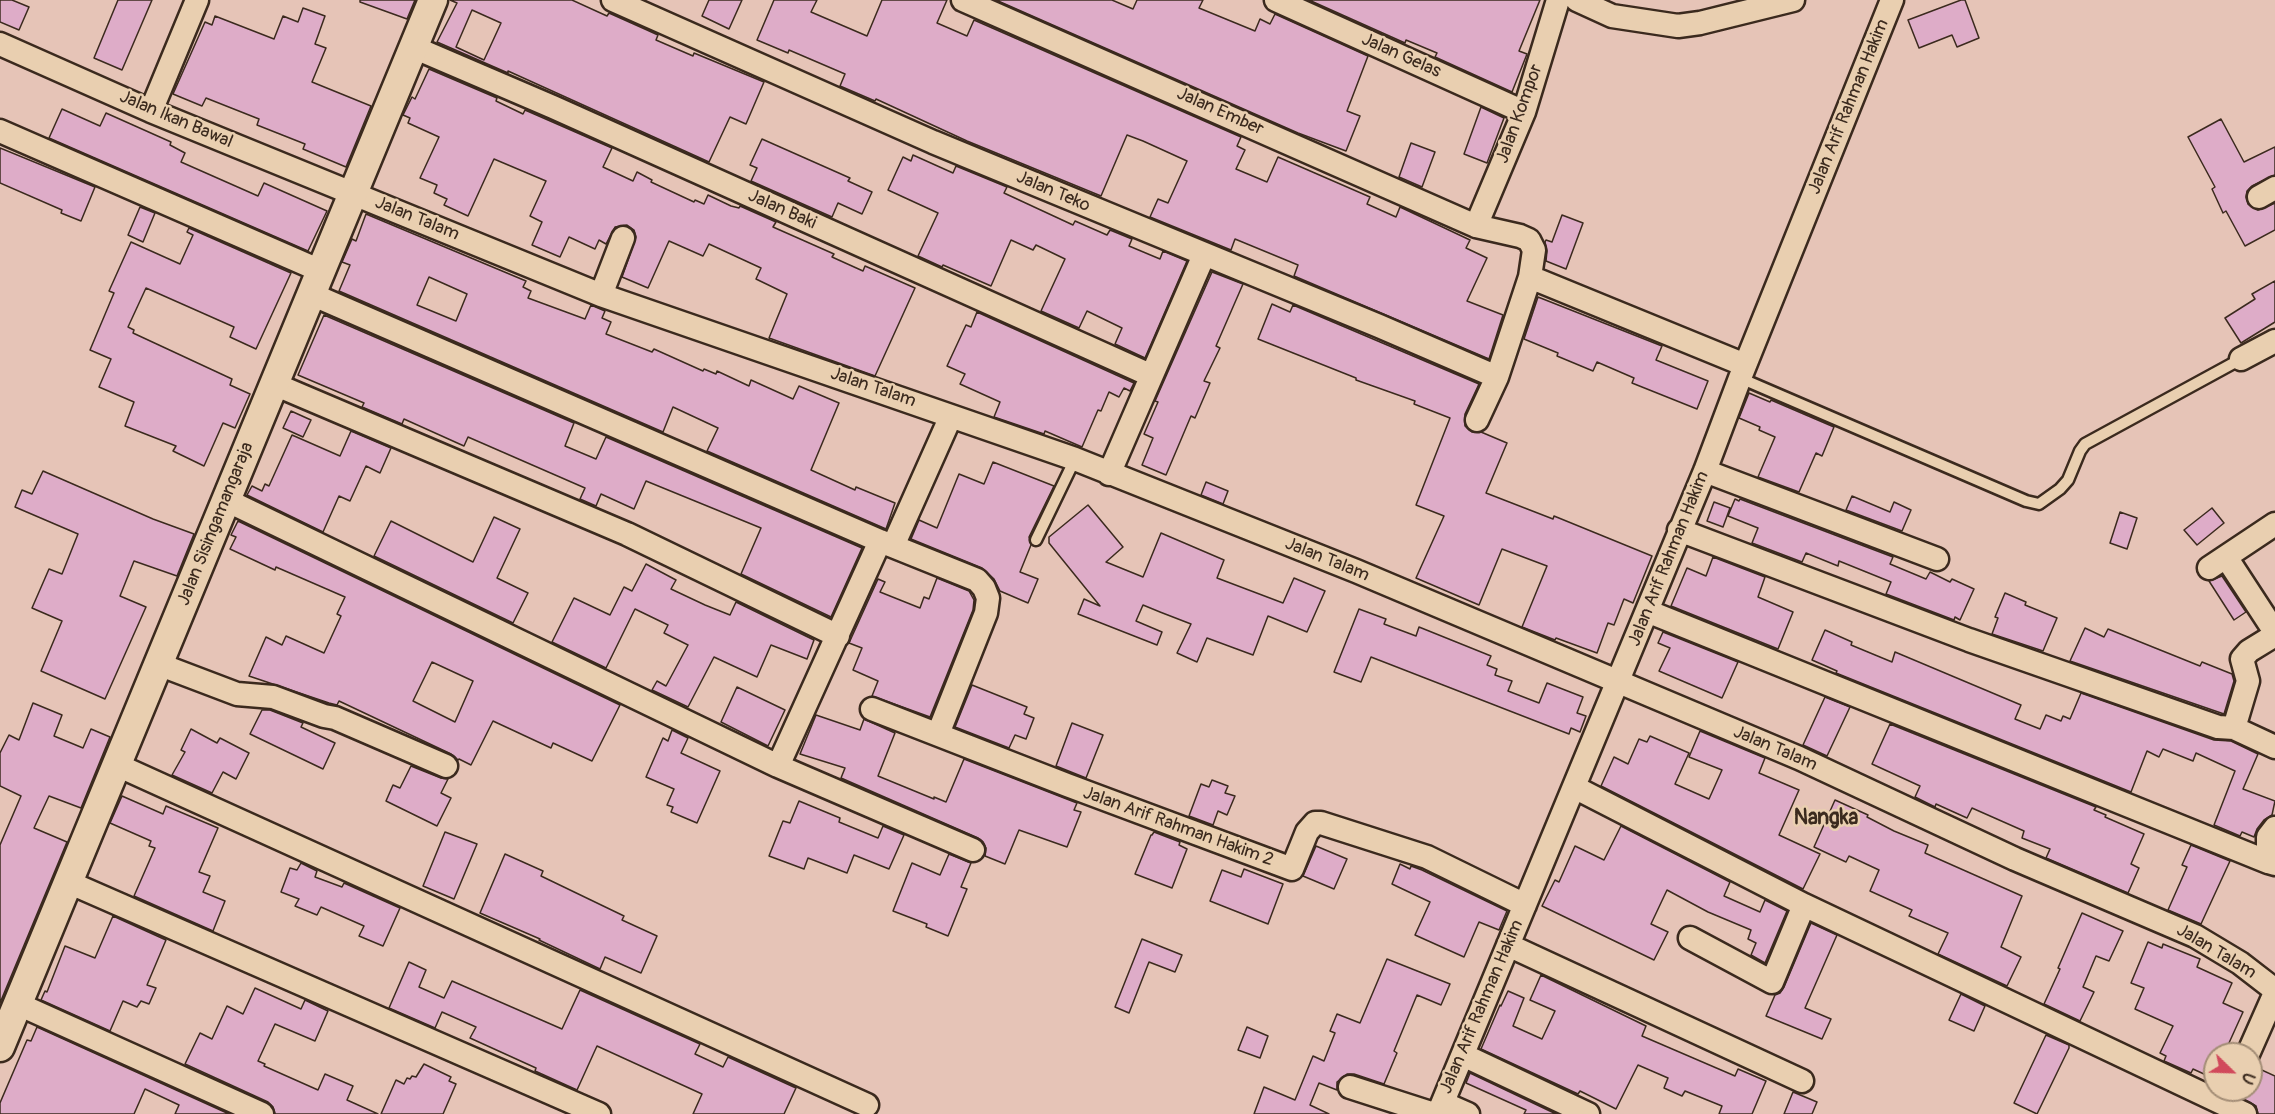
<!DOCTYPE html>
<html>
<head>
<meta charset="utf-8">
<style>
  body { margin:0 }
  #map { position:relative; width:2275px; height:1114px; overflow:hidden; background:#e6c4b7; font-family:Pangolin,sans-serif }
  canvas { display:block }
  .north { position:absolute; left:2203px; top:1042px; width:60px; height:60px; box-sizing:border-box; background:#e9cfb0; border:2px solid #a38d76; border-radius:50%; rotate:113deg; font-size:16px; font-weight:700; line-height:24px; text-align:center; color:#3b2a1e }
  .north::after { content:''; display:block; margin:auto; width:21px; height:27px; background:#d1495b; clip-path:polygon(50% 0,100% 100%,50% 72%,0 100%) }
</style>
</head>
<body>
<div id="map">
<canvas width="2275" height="1114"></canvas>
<div class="north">U</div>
</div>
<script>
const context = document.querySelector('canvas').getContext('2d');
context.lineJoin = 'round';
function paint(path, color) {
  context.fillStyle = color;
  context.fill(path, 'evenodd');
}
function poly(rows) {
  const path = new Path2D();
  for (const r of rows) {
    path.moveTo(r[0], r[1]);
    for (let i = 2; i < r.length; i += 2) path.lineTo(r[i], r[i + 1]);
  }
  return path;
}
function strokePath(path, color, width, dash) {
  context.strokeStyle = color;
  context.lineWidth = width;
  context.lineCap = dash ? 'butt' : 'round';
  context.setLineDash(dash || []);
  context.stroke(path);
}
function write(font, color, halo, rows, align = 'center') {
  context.font = font + ' Pangolin,sans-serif';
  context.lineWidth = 5;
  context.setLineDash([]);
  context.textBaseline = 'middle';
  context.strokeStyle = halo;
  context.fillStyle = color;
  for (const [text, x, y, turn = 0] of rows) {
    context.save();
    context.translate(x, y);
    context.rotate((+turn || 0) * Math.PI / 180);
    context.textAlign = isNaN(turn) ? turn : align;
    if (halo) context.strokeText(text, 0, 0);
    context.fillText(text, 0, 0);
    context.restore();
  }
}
const building = poly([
  [0,0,12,0,29,7,19,30,0,22,0,0],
  [118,0,152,0,122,70,94,58,118,0],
  [360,0,415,0,407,19,360,2,360,0],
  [450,0,572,0,607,16,609,13,647,30,658,35,656,40,693,56,694,53,764,82,746,124,730,117,709,162,508,71,508,73,437,42,457,3,450,0],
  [472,10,501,23,484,60,456,47,472,10],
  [709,0,742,0,729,29,702,16,709,0],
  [774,0,817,0,811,12,867,36,882,0,947,0,937,23,967,36,974,20,1241,137,1237,146,1245,150,1236,169,1267,182,1278,157,1370,197,1367,204,1396,217,1400,207,1470,240,1466,248,1487,258,1467,301,1503,315,1489,359,1294,276,1298,265,1235,239,1231,250,1150,217,1158,199,1168,203,1187,161,1143,141,1127,135,1101,196,967,141,876,99,875,101,840,86,845,74,789,50,788,53,757,40,774,0],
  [996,0,1112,0,1133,9,1137,0,1203,0,1199,8,1255,31,1260,19,1270,24,1275,14,1368,56,1347,111,1360,116,1346,151,1298,133,996,0],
  [1309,0,1540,0,1519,51,1527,54,1512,92,1435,57,1437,53,1406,40,1405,43,1309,0],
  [1961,0,1965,0,1979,38,1957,47,1952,35,1919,48,1908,20,1961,0],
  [303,8,325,16,315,44,326,48,312,82,371,106,346,167,303,149,305,144,257,125,259,119,206,98,202,106,173,94,205,22,212,25,215,16,274,39,283,16,298,22,303,8],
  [429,69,497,98,496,101,523,114,525,110,612,148,603,167,633,181,637,172,652,180,651,182,694,202,695,200,704,204,708,195,731,206,739,208,740,206,776,222,773,227,834,254,832,257,863,271,865,266,915,288,875,376,769,338,787,294,756,279,761,268,709,244,703,256,669,241,648,288,622,277,636,237,634,230,627,225,615,227,606,244,599,240,595,249,569,237,560,257,532,245,542,222,530,216,546,181,494,159,468,216,444,205,447,199,434,193,437,185,420,178,439,137,408,123,410,118,403,115,412,97,415,99,429,69],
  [1481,107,1504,118,1487,163,1464,154,1481,107],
  [62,109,100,126,106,113,171,142,170,145,185,153,181,162,258,196,264,183,327,211,308,251,49,138,62,109],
  [2221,119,2244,162,2275,147,2275,175,2252,186,2247,191,2246,197,2248,204,2258,210,2275,203,2275,230,2245,246,2226,211,2223,213,2212,189,2215,187,2188,137,2221,119],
  [762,139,850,178,848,181,872,192,862,214,838,203,832,217,751,181,757,168,750,165,762,139],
  [1411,143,1435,152,1422,187,1399,177,1411,143],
  [0,148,95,187,81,221,61,213,62,210,0,183,0,148],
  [913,155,953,173,956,166,1007,187,1004,193,1073,225,1075,221,1107,235,1110,230,1132,239,1129,246,1160,259,1163,251,1187,261,1145,358,1115,344,1122,328,1087,311,1079,328,1041,311,1065,259,1036,245,1033,250,1011,240,991,286,943,265,942,267,918,256,938,213,888,190,903,157,911,161,913,155],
  [140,207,155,213,143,242,128,235,140,207],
  [366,214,526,281,523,287,531,291,528,298,585,319,591,305,605,311,602,318,611,322,606,334,652,352,654,349,703,371,704,369,716,374,717,371,749,386,751,380,793,399,799,386,839,403,811,470,855,490,856,487,895,503,886,529,707,451,718,428,673,407,663,432,339,291,350,265,342,262,352,239,356,241,366,214],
  [429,277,467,294,456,321,417,305,429,277],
  [1562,215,1583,223,1566,269,1546,261,1547,251,1545,242,1546,240,1552,242,1562,215],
  [189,228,291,273,256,349,230,337,234,327,146,288,128,327,134,330,133,333,232,379,230,385,250,394,235,428,223,423,204,466,173,451,176,446,125,426,134,402,99,387,111,359,90,350,114,293,109,291,131,242,180,264,193,235,187,232,189,228],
  [1212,272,1243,284,1216,346,1220,348,1204,381,1210,383,1195,418,1191,416,1166,475,1142,465,1153,438,1144,434,1158,402,1155,401,1212,272],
  [2275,281,2275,322,2241,343,2225,318,2255,299,2252,294,2275,281],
  [1538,297,1662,346,1656,360,1708,381,1697,409,1632,383,1634,378,1597,362,1593,371,1557,356,1558,353,1524,339,1538,297],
  [1272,304,1290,312,1293,305,1479,384,1465,414,1465,426,1472,432,1481,432,1507,443,1486,493,1553,519,1554,516,1652,556,1633,603,1624,599,1614,625,1608,623,1597,653,1556,638,1555,640,1522,627,1547,566,1502,549,1479,605,1416,578,1444,516,1416,505,1450,418,1414,404,1415,401,1356,380,1356,378,1258,339,1272,304],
  [977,312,1134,383,1130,391,1124,388,1119,397,1109,392,1101,411,1098,410,1082,447,1045,431,1044,434,994,417,1000,402,960,384,965,374,947,366,966,325,971,327,977,312],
  [324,315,574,423,565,446,596,459,606,437,862,548,831,617,741,574,761,528,646,481,634,509,601,494,596,506,580,499,585,488,468,437,464,446,404,419,402,424,362,407,364,403,298,375,324,315],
  [1749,393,1770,402,1771,400,1834,427,1822,456,1816,453,1799,492,1758,477,1775,437,1759,430,1760,427,1739,418,1749,393],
  [291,411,311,420,303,437,283,428,291,411],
  [351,431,391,448,380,473,366,466,350,501,339,496,323,532,247,495,252,486,262,491,265,484,269,486,292,435,340,456,351,431],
  [993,462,1054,486,1029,537,1031,545,1020,572,1038,579,1028,603,1000,591,994,579,982,568,911,539,919,520,937,528,959,474,984,484,993,462],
  [43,471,153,519,194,534,177,576,134,561,120,596,146,607,105,699,41,671,62,621,32,608,49,569,62,574,78,534,15,507,22,490,32,494,43,471],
  [1206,482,1228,491,1223,504,1201,495,1206,482],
  [1852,496,1890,512,1894,502,1911,510,1902,531,1846,510,1852,496],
  [1735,499,1739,501,1740,499,1893,557,1890,564,1926,579,1930,572,1950,582,1952,579,1974,589,1960,620,1955,617,1954,620,1886,594,1891,582,1839,561,1838,566,1806,553,1802,562,1752,543,1758,528,1728,516,1735,499],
  [1714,502,1730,508,1723,527,1707,521,1714,502],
  [1088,505,1123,547,1106,562,1143,577,1161,533,1224,560,1217,578,1283,603,1294,578,1325,591,1307,632,1268,616,1253,655,1207,638,1197,662,1177,653,1191,624,1160,612,1143,605,1136,621,1162,632,1157,645,1078,614,1084,599,1100,606,1049,543,1049,537,1088,505],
  [2212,508,2224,523,2197,545,2184,530,2212,508],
  [2120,512,2137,518,2127,549,2110,543,2120,512],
  [494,517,520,529,497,578,528,593,513,623,374,556,391,521,473,562,494,517],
  [238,521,620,705,592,761,553,743,551,748,493,721,471,765,459,759,458,760,451,754,339,701,337,705,329,703,249,676,266,637,282,645,286,636,324,653,341,616,337,614,345,597,276,567,275,570,230,549,236,537,231,535,238,521],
  [432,662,473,681,455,722,413,701,432,662],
  [1713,557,1765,577,1758,597,1793,612,1778,649,1671,606,1687,568,1706,576,1713,557],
  [646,564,676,580,671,589,705,605,730,615,736,602,814,640,807,659,771,645,757,677,714,657,688,707,652,690,657,681,666,686,688,645,664,633,668,625,635,609,606,668,552,642,574,598,610,615,624,587,632,591,646,564],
  [2222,576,2246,612,2234,620,2209,581,2222,576],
  [937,578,969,591,974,600,973,610,930,717,872,696,878,681,853,670,862,648,849,643,878,579,885,582,880,592,920,608,924,597,929,599,937,578],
  [2005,593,2026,602,2025,605,2057,618,2043,651,1992,634,1998,618,1995,617,2005,593],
  [1359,609,1386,619,1384,624,1416,636,1419,627,1491,656,1487,665,1497,669,1495,675,1512,681,1508,691,1539,703,1547,683,1583,697,1577,713,1586,716,1580,732,1571,728,1569,734,1371,657,1361,682,1334,672,1359,609],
  [2085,628,2104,637,2108,629,2200,666,2202,662,2232,674,2234,681,2224,714,2070,661,2085,628],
  [1825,630,1852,642,1851,645,1892,662,1895,652,2021,705,2015,719,2040,729,2046,715,2061,721,2063,716,2070,719,2081,693,2214,740,2231,741,2258,754,2243,789,2275,801,2272,815,2264,820,2257,829,2254,837,2242,832,2240,836,2214,825,2235,771,2196,753,2193,761,2163,749,2159,757,2147,751,2131,792,1836,673,1837,671,1812,660,1825,630],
  [1663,632,1738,662,1722,698,1659,671,1670,648,1658,643,1663,632],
  [972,685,1027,707,1024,714,1034,718,1026,739,1015,735,1009,748,955,727,972,685],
  [737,687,785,710,768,746,721,722,737,687],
  [1825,697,1850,707,1827,756,1803,745,1825,697],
  [33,703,62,715,54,736,83,748,91,729,110,737,81,808,49,796,34,828,67,842,0,1003,0,845,21,796,0,786,0,753,9,735,19,740,33,703],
  [262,710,270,710,303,723,301,727,335,743,323,769,250,734,262,710],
  [816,715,860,730,864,719,895,733,878,776,934,799,934,797,946,802,964,759,1077,803,1074,810,1081,812,1067,847,1019,830,1005,864,985,856,986,848,983,842,978,838,841,778,845,768,800,754,816,715],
  [1072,723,1103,735,1086,778,1056,766,1072,723],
  [1890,724,2096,807,2094,810,2106,815,2105,817,2144,834,2131,864,2139,868,2128,893,2046,858,2050,849,2022,838,2024,831,1972,808,1967,818,1936,804,1935,807,1915,797,1920,786,1872,764,1890,724],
  [191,729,217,743,220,738,249,753,236,779,223,772,212,793,172,775,185,752,181,750,191,729],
  [672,730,688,738,681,753,720,771,697,823,671,812,673,807,667,805,674,789,646,777,663,738,668,741,672,730],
  [1700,731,1765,758,1759,773,1799,790,1779,835,1820,854,1803,889,1601,786,1614,757,1628,764,1639,739,1647,742,1650,736,1689,753,1675,784,1709,799,1722,770,1689,757,1700,731],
  [411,766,441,778,448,779,441,793,451,798,437,826,386,801,393,785,400,788,411,766],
  [1212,780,1228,786,1225,793,1235,796,1227,815,1218,811,1213,825,1189,816,1201,784,1209,787,1212,780],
  [122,796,163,814,166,806,218,828,199,872,210,876,203,892,225,901,213,931,134,896,155,848,149,846,151,841,110,823,122,796],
  [1835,800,1868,815,1867,817,1894,831,1928,845,1925,853,2022,896,2001,947,2021,957,2007,986,1938,954,1948,933,1909,916,1912,910,1870,891,1879,870,1849,856,1846,862,1814,847,1835,800],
  [799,801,840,818,839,822,878,838,883,826,904,835,889,869,854,855,847,873,808,858,804,869,769,856,783,821,790,823,799,801],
  [1621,826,1730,882,1724,896,1760,912,1765,900,1787,911,1765,963,1751,955,1756,943,1748,939,1751,930,1708,912,1667,890,1651,924,1668,932,1654,960,1542,906,1555,880,1559,882,1575,846,1604,860,1621,826],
  [445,832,477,844,454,899,423,886,445,832],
  [1154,832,1180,842,1179,845,1187,849,1172,888,1135,874,1151,835,1152,835,1154,832],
  [2191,845,2230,861,2201,924,2168,910,2187,867,2182,865,2191,845],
  [1316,846,1347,859,1334,889,1303,876,1316,846],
  [505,854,543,871,541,876,624,916,622,920,657,936,641,973,605,957,600,969,539,940,540,939,480,913,505,854],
  [949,854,971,863,961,887,967,889,948,936,926,927,927,924,893,911,912,863,940,875,949,854],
  [301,863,317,871,315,877,342,887,344,883,400,908,383,946,359,936,364,926,321,907,317,915,295,906,299,899,281,892,290,868,297,870,301,863],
  [1400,864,1410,869,1411,866,1422,870,1507,911,1499,930,1479,922,1464,957,1415,935,1430,902,1392,884,1400,864],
  [1244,869,1283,884,1268,924,1210,901,1222,870,1241,877,1244,869],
  [2082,913,2123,931,2109,961,2096,956,2083,987,2094,992,2080,1021,2044,1004,2060,969,2058,968,2082,913],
  [113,916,166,940,147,985,156,988,149,1004,141,1001,137,1007,123,1001,110,1031,41,1000,45,991,47,992,65,946,95,958,113,916],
  [1811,923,1837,935,1805,1008,1831,1019,1822,1039,1766,1016,1775,995,1780,993,1784,987,1811,923],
  [1142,939,1182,955,1175,972,1149,962,1129,1013,1115,1007,1142,939],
  [2148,942,2162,948,2163,944,2200,959,2197,967,2232,983,2223,1003,2243,1012,2224,1054,2215,1054,2215,1079,2193,1069,2191,1073,2164,1061,2166,1056,2160,1053,2173,1026,2135,1009,2144,988,2131,983,2148,942],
  [1387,959,1450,984,1441,1005,1417,995,1394,1051,1397,1053,1384,1084,1354,1074,1347,1074,1337,1082,1337,1090,1319,1083,1310,1105,1329,1114,1254,1114,1264,1087,1295,1100,1313,1056,1324,1061,1335,1033,1330,1031,1337,1014,1360,1023,1387,959],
  [409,962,426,970,419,987,444,998,452,981,562,1029,580,990,700,1044,695,1054,723,1067,728,1057,796,1088,784,1114,693,1114,702,1094,597,1046,577,1090,535,1071,536,1068,470,1038,476,1027,442,1012,435,1028,389,1008,409,962],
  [1541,975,1646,1026,1642,1036,1735,1076,1738,1069,1766,1081,1752,1114,1719,1114,1722,1106,1685,1091,1682,1096,1664,1088,1668,1078,1638,1065,1616,1109,1580,1091,1578,1094,1481,1049,1500,1005,1501,1006,1508,991,1524,998,1513,1026,1542,1039,1555,1011,1530,1000,1541,975],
  [255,988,301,1009,305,1000,328,1011,315,1041,275,1024,258,1061,265,1064,264,1066,318,1090,325,1074,353,1086,347,1100,378,1114,275,1114,273,1107,268,1102,185,1064,200,1033,212,1039,227,1006,243,1014,255,988],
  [1961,994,1985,1006,1974,1031,1949,1020,1961,994],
  [37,1027,229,1114,175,1114,179,1105,145,1089,134,1114,0,1114,0,1103,27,1040,31,1041,37,1027],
  [1247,1027,1268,1036,1260,1058,1238,1050,1247,1027],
  [2046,1035,2069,1045,2069,1048,2037,1114,2014,1103,2046,1035],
  [424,1064,451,1077,449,1081,456,1084,443,1114,381,1114,396,1080,404,1084,407,1078,410,1079,412,1076,416,1077,424,1064],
  [2253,1066,2275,1076,2275,1114,2258,1114,2256,1106,2238,1096,2241,1090,2251,1090,2251,1067,2253,1066],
  [1470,1073,1556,1114,1524,1114,1526,1110,1466,1083,1470,1073],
  [1793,1092,1817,1102,1812,1114,1784,1114,1793,1092]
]);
paint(building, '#deacc8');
strokePath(building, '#3b2a1e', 1.5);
const service = poly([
  [1740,378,2026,501,2039,504,2060,489,2068,480,2080,451,2085,444,2241,359],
  [1036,540,1075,459]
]);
const minor = poly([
  [613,0,933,142,1379,326,1497,377],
  [963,0,1476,226,1520,236,1529,240,1534,250,1530,277,1497,377,1477,420],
  [1276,0,1524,112],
  [1577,0,1612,16,1678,26,1700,23,1793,0],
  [0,44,151,111,601,295,1075,459,1356,571,1799,758,2015,859,2195,936,2240,963,2275,990],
  [413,47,553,107,1150,375],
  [151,111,197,0],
  [0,131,321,271],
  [2259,197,2275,188],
  [1476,226,1524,112,1558,0],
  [1530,277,1745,365],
  [311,294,880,541,977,580,984,588,988,598,986,613,938,734],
  [601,295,623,238],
  [2241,359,2275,341],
  [274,384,627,534,838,636],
  [1705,471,1937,559],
  [1109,474,1204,255],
  [226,500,778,766,973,850],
  [1679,530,1969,640,2218,727,2234,728,2275,747],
  [893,546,951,416],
  [2226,557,2275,632],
  [2209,568,2275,524],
  [1647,611,2268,862],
  [158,664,237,694,273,697,324,716,335,718,446,766],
  [872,709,1067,785,1292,869,1307,832,1315,823,1321,823,1427,857,1525,905],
  [2234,728,2248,681,2242,659,2249,651,2275,635],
  [117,765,867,1105],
  [778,766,880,541],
  [1574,787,1804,905,2245,1114],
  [2275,828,2268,837,2268,862,2275,864],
  [68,882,599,1114],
  [1690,938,1772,982,1804,905],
  [1508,945,1802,1081],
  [18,1004,262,1114],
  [2248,1054,2275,993],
  [1463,1055,1588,1114],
  [1350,1087,1434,1114],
  [1443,1103,1468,1114],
  [1438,1114,1705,471,1740,378,1892,0]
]);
const tertiary = poly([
  [0,1047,433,0]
]);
strokePath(service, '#3b2a1e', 15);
strokePath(minor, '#3b2a1e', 27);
strokePath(tertiary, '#3b2a1e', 33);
strokePath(service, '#e9cfb0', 10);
strokePath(minor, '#e9cfb0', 22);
strokePath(tertiary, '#e9cfb0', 28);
write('18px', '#3b2a1e', '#e9cfb0', [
  ["Jalan Gelas",1401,56,24],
  ["Jalan Arif Rahman Hakim",1849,107,-68],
  ["Jalan Ember",1220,112,24],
  ["Jalan Kompor",1520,114,-70],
  ["Jalan Ikan Bawal",176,120,23],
  ["Jalan Teko",1053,192,23],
  ["Jalan Baki",782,210,24],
  ["Jalan Talam",417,219,22],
  ["Jalan Talam",873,388,19],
  ["Jalan Sisingamangaraja",216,524,-68],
  ["Jalan Arif Rahman Hakim",1669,559,-68],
  ["Jalan Talam",1327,560,22],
  ["Jalan Talam",1775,749,23],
  ["Jalan Arif Rahman Hakim 2",1178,827,20],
  ["Jalan Talam",2216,952,31],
  ["Jalan Arif Rahman Hakim",1482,1007,-67]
]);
write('bold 21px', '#3b2a1e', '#e9cfb0', [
  ["Nangka",1826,819]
]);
</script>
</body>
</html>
